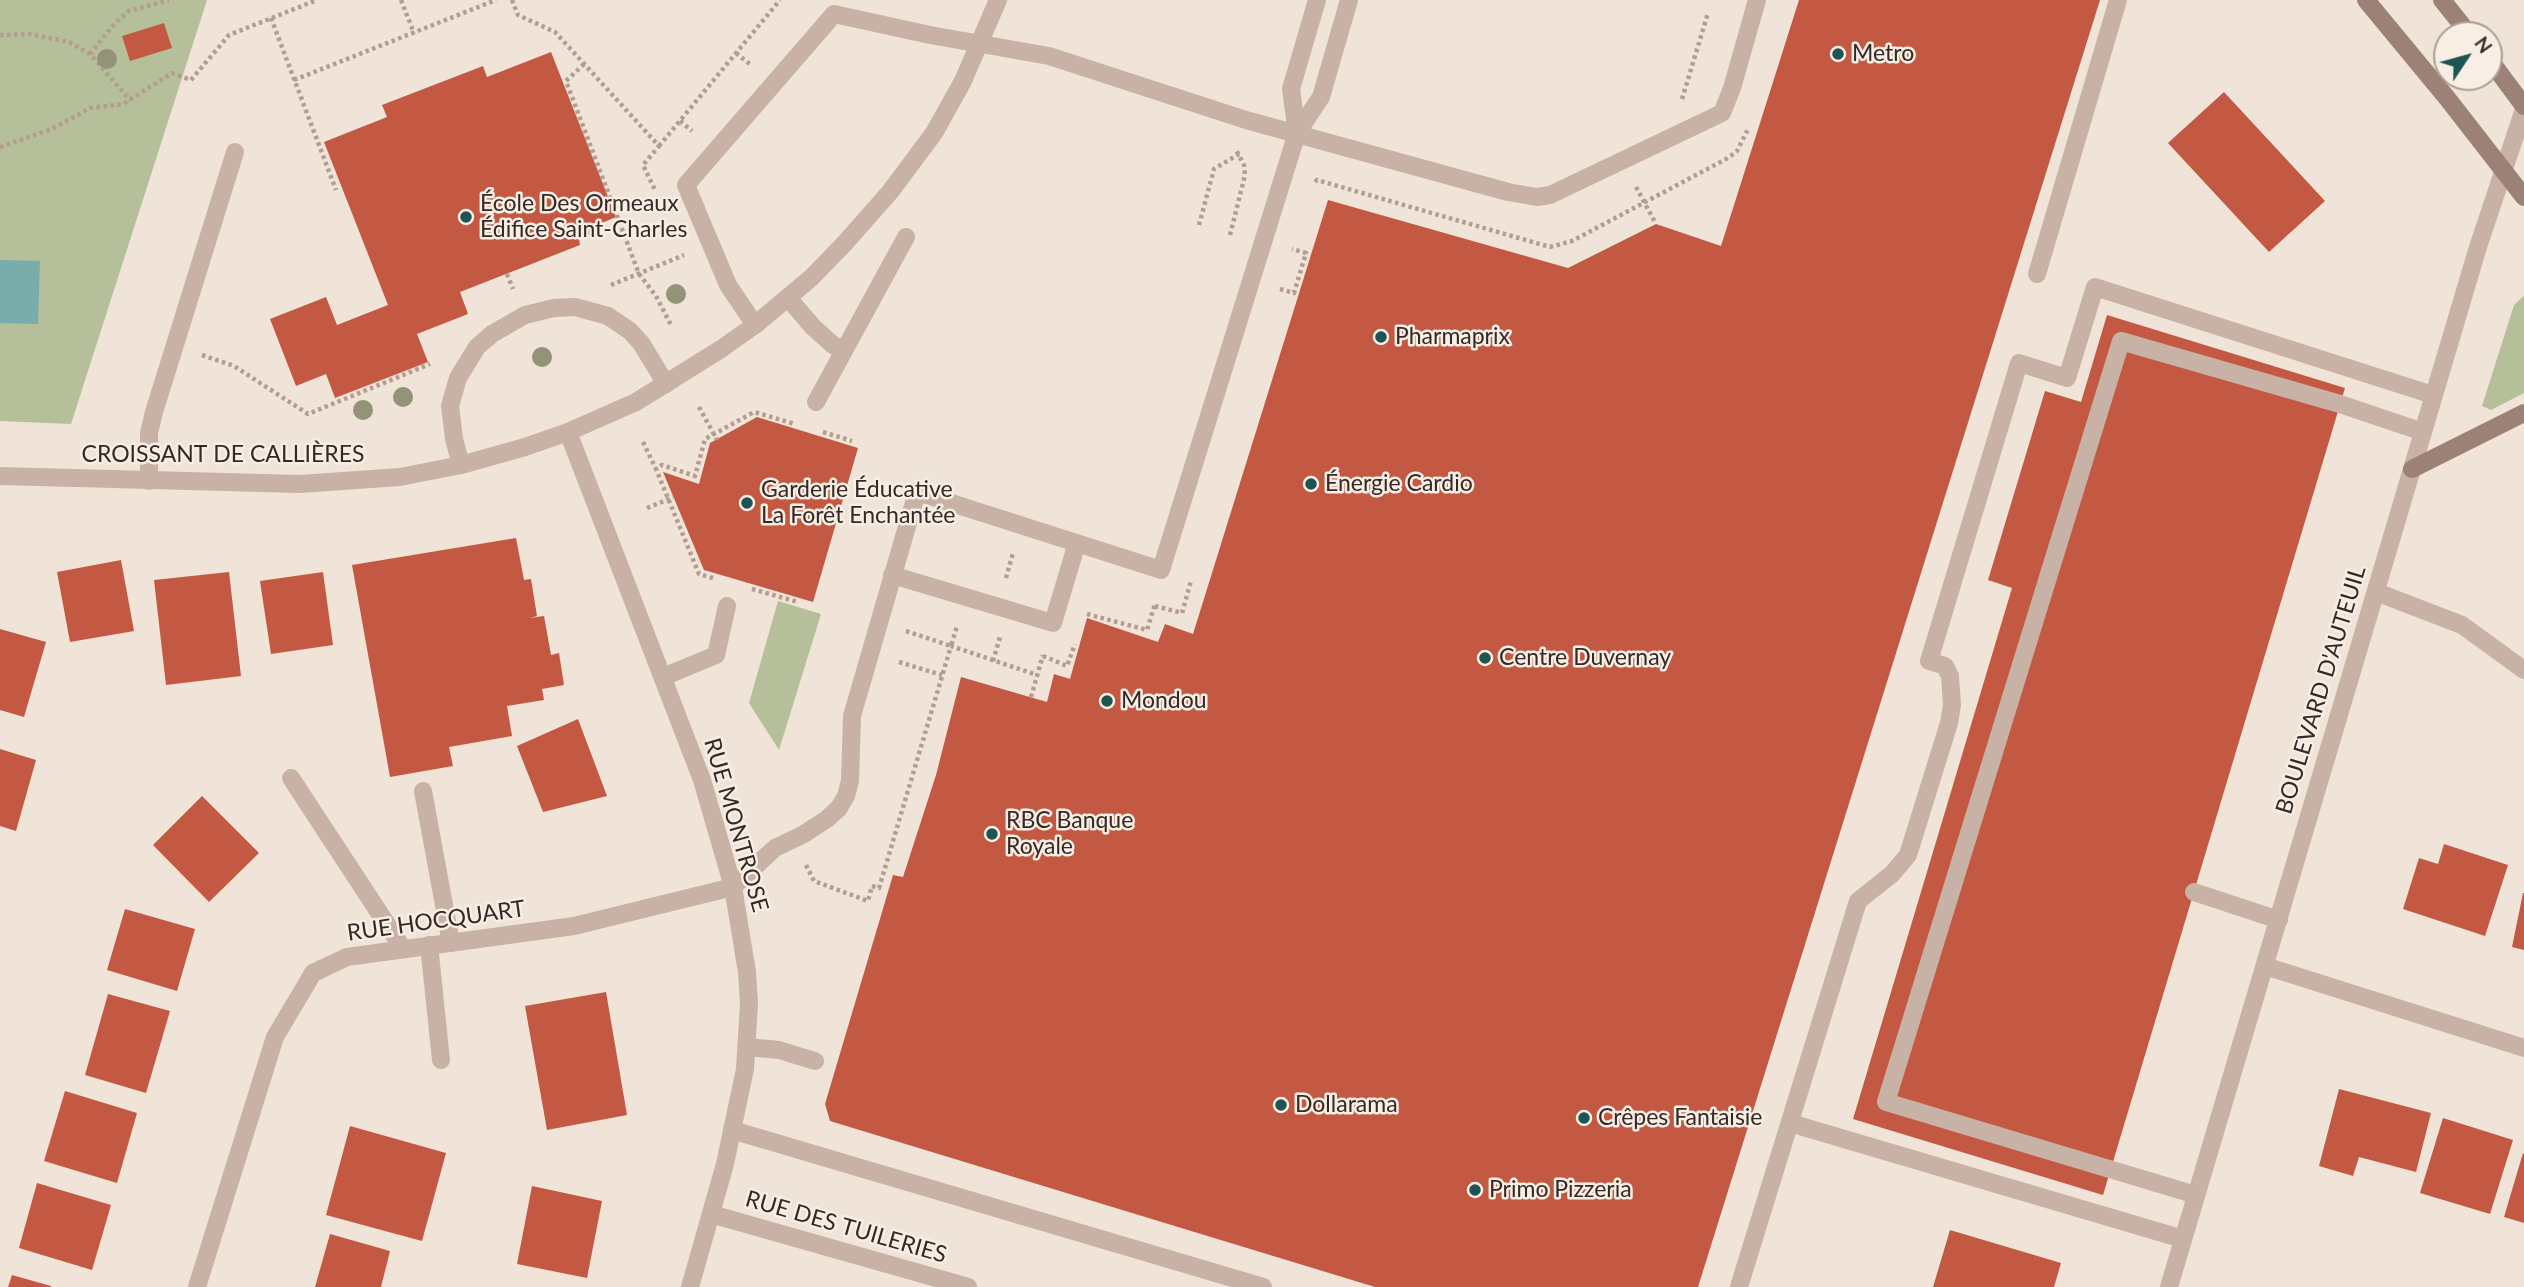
<!DOCTYPE html>
<html>
<head>
<meta charset="utf-8">
<style>
  body { margin:0 }
  #map { position:relative; width:2524px; height:1287px; overflow:hidden; background:#f0e3d8; font-family:Lato,sans-serif }
  canvas { display:block }
  .north { position:absolute; left:2433px; top:21px; width:70px; height:70px; box-sizing:border-box; background:#f8eee4; border:2px solid #aa9f98; border-radius:50%; rotate:54deg; font-size:19px; font-weight:700; line-height:28px; text-align:center; color:#342926 }
  .north::after { content:''; display:block; margin:auto; width:24px; height:32px; background:#1d5454; clip-path:polygon(50% 0,100% 100%,50% 72%,0 100%) }
</style>
</head>
<body>
<div id="map">
<canvas width="2524" height="1287"></canvas>
<div class="north">N</div>
</div>
<script>
const context = document.querySelector('canvas').getContext('2d');
context.lineJoin = 'round';
function paint(path, color) {
  context.fillStyle = color;
  context.fill(path, 'evenodd');
}
function poly(rows) {
  const path = new Path2D();
  for (const r of rows) {
    path.moveTo(r[0], r[1]);
    for (let i = 2; i < r.length; i += 2) path.lineTo(r[i], r[i + 1]);
  }
  return path;
}
function strokePath(path, color, width, dash) {
  context.strokeStyle = color;
  context.lineWidth = width;
  context.lineCap = dash ? 'butt' : 'round';
  context.setLineDash(dash || []);
  context.stroke(path);
}
function write(font, color, halo, rows, align = 'center') {
  context.font = font + ' Lato,sans-serif';
  context.lineWidth = 5;
  context.setLineDash([]);
  context.textBaseline = 'middle';
  context.strokeStyle = halo;
  context.fillStyle = color;
  for (const [text, x, y, turn = 0] of rows) {
    context.save();
    context.translate(x, y);
    context.rotate((+turn || 0) * Math.PI / 180);
    context.textAlign = isNaN(turn) ? turn : align;
    if (halo) context.strokeText(text, 0, 0);
    context.fillText(text, 0, 0);
    context.restore();
  }
}
paint(poly([
  [0,0,207,0,71,424,0,421],
  [2524,296,2524,393,2491,410,2482,406,2514,305],
  [778,601,821,614,779,750,749,703]
]), '#b5bf99');
paint(poly([
  [0,260,40,261,38,324,0,323]
]), '#78adab');
paint(poly([
  [1799,0,2100,0,1698,1287,1375,1287,830,1121,825,1104,893,875,903,877,936,775,961,677,1047,702,1054,674,1070,679,1087,618,1158,642,1165,624,1193,634,1328,200,1568,268,1656,224,1721,246],
  [164,23,172,48,130,61,122,36],
  [551,52,616,217,597,225,600,231,579,239,580,245,460,292,468,314,417,334,428,362,335,398,326,374,296,386,270,319,326,297,337,325,388,305,324,142,387,117,382,105,483,66,487,77],
  [2224,92,2325,201,2269,252,2168,143],
  [2107,315,2345,388,2103,1195,1853,1119,2012,588,1988,580,2045,391,2081,402],
  [757,417,858,448,813,602,704,570,663,472,699,484,710,443],
  [516,538,524,580,531,579,537,616,530,618,544,616,551,655,559,653,564,685,542,689,544,700,507,706,512,736,449,747,453,766,390,777,352,565],
  [121,560,134,631,70,642,57,572],
  [229,572,241,676,166,685,154,580],
  [323,572,333,645,271,654,260,581],
  [0,629,46,642,24,717,0,710],
  [578,719,607,796,543,812,517,746],
  [0,749,36,760,16,831,0,826],
  [202,796,259,853,209,902,153,845],
  [2444,844,2508,865,2485,936,2403,909,2419,858,2438,864],
  [2523,893,2524,893,2524,950,2512,947],
  [125,909,195,929,177,991,107,970],
  [606,992,627,1115,547,1130,525,1006],
  [108,994,170,1011,146,1093,85,1075],
  [2339,1089,2431,1113,2416,1172,2359,1157,2353,1176,2319,1166],
  [65,1091,137,1113,117,1183,44,1161],
  [2443,1118,2513,1140,2490,1214,2420,1193],
  [350,1126,446,1153,422,1241,326,1215],
  [2523,1153,2524,1154,2524,1223,2504,1217],
  [37,1183,111,1205,92,1270,19,1248],
  [532,1186,602,1201,587,1278,517,1264],
  [1950,1230,2061,1263,2054,1287,1933,1287],
  [330,1234,390,1251,381,1287,315,1287],
  [12,1275,51,1286,51,1287,8,1287]
]), '#c45943');
strokePath(poly([
  [401,0,414,33],
  [512,0,518,15,555,32,659,146,643,165,655,190],
  [271,18,336,190],
  [0,35,29,34,69,42,90,54,130,100],
  [736,53,752,66],
  [90,54,116,22,129,11,169,0],
  [584,64,566,81,639,274,656,296,671,325],
  [294,80,496,0],
  [1682,99,1708,13],
  [680,121,692,131],
  [659,146,780,0],
  [0,147,52,129,90,108,123,104,172,73,191,80,229,35,317,0],
  [1315,182,1317,180,1550,247,1572,241,1728,158,1737,151,1748,129],
  [1636,187,1656,224],
  [1199,225,1214,169,1239,154],
  [1230,235,1245,175,1244,165,1236,150],
  [507,274,513,289],
  [611,285,684,255],
  [1280,289,1294,293,1306,253,1292,249],
  [202,355,234,366,308,414,430,364],
  [699,407,717,440],
  [823,432,852,441],
  [643,442,656,469],
  [647,508,674,497],
  [713,578,699,574,656,469,662,465,695,476,705,439,754,412,795,424],
  [1006,578,1013,553],
  [752,589,798,602],
  [1155,606,1182,613,1191,581],
  [1087,614,1147,630,1155,604],
  [906,631,951,646,957,626],
  [1043,656,1067,666,1075,644],
  [993,661,1000,637],
  [899,662,942,675],
  [1031,697,1043,655],
  [806,865,814,881,868,901,872,886,879,888,951,646,1037,675]
]), '#b49c8f', 4.5, [3.5, 3.5]);
strokePath(poly([
  [1297,133,1291,89,1317,0],
  [2037,274,2118,0],
  [788,298,813,327,833,345,844,350],
  [755,325,728,285,686,185,834,14,930,35,1049,56,1246,120,1508,192,1537,197,1550,195,1722,113,1732,88,1757,0],
  [816,402,906,237],
  [461,465,454,439,450,406,458,378,477,347,492,334,525,315,554,308,575,307,608,316,630,331,641,343,666,384],
  [149,481,149,433,154,412,235,152],
  [892,575,1053,623,1077,543],
  [2376,592,2462,625,2524,670],
  [663,677,716,655,727,606],
  [291,778,403,949],
  [423,791,451,943],
  [733,887,775,848,804,834,827,819,839,808,846,796,850,781,852,716,917,492,1161,570,1297,133,1321,97,1349,0],
  [2194,892,2279,920],
  [429,945,441,1060],
  [747,1047,779,1050,815,1061],
  [1790,1123,2183,1239],
  [732,1130,1263,1287],
  [2196,1195,1886,1102,2121,341,2340,404,2423,432],
  [1739,1287,1858,901,1892,874,1908,855,1949,723,1952,705,1950,676,1945,666,1929,661,2019,363,2067,378,2095,287,2433,395]
]), '#c8b2a5', 18);
strokePath(poly([
  [568,432,702,780,733,887,747,972,749,1003,745,1069,725,1164,690,1287],
  [0,476,300,484,400,477,461,465,525,447,568,432,636,402,721,349,755,325,811,278,844,244,890,192,934,133,963,81,998,0],
  [2265,966,2524,1048],
  [711,1214,968,1287],
  [197,1287,275,1037,313,973,347,957,574,926,733,887],
  [2169,1287,2478,247,2524,109]
]), '#c8b2a5', 18);
strokePath(poly([
  [2366,0,2447,98,2524,197],
  [2442,0,2470,35],
  [2489,59,2524,106],
  [2412,469,2524,413]
]), '#9b8176', 18);
context.fillStyle = '#929378';
for (const [x, y] of [
  [107,59],
  [676,294],
  [542,357],
  [403,397],
  [363,410]
]) {
  context.beginPath();
  context.arc(x, y, 10, 0, 2 * Math.PI);
  context.fill();
}
for (const [x, y, r, color] of [
  [1838,54,7,"#1d5454"],
  [466,217,7,"#1d5454"],
  [1381,337,7,"#1d5454"],
  [1311,484,7,"#1d5454"],
  [747,503,7,"#1d5454"],
  [1485,658,7,"#1d5454"],
  [1107,701,7,"#1d5454"],
  [992,834,7,"#1d5454"],
  [1281,1105,7,"#1d5454"],
  [1584,1118,7,"#1d5454"],
  [1475,1190,7,"#1d5454"]
]) {
  const dot = new Path2D();
  dot.arc(x, y, r, 0, 2 * Math.PI);
  context.fillStyle = color;
  context.fill(dot);
  strokePath(dot, '#f8eee4', 2.5);
}
write('23px', '#342926', '#f8eee4', [
  ["Metro",1852,54],
  ["École Des Ormeaux",480,204],
  ["Édifice Saint-Charles",480,230],
  ["Pharmaprix",1395,337],
  ["Énergie Cardio",1325,484],
  ["Garderie Éducative",761,490],
  ["La Forêt Enchantée",761,516],
  ["Centre Duvernay",1499,658],
  ["Mondou",1121,701],
  ["RBC Banque",1006,821],
  ["Royale",1006,847],
  ["Dollarama",1295,1105],
  ["Crêpes Fantaisie",1598,1118],
  ["Primo Pizzeria",1489,1190]
], 'left');
write('23px', '#342926', '#f8eee4', [
  ["CROISSANT DE CALLIÈRES",223,455],
  ["BOULEVARD D'AUTEUIL",2321,690,-73],
  ["RUE MONTROSE",736,825,74],
  ["RUE HOCQUART",436,921,-8],
  ["RUE DES TUILERIES",846,1227,16]
]);
</script>
</body>
</html>
